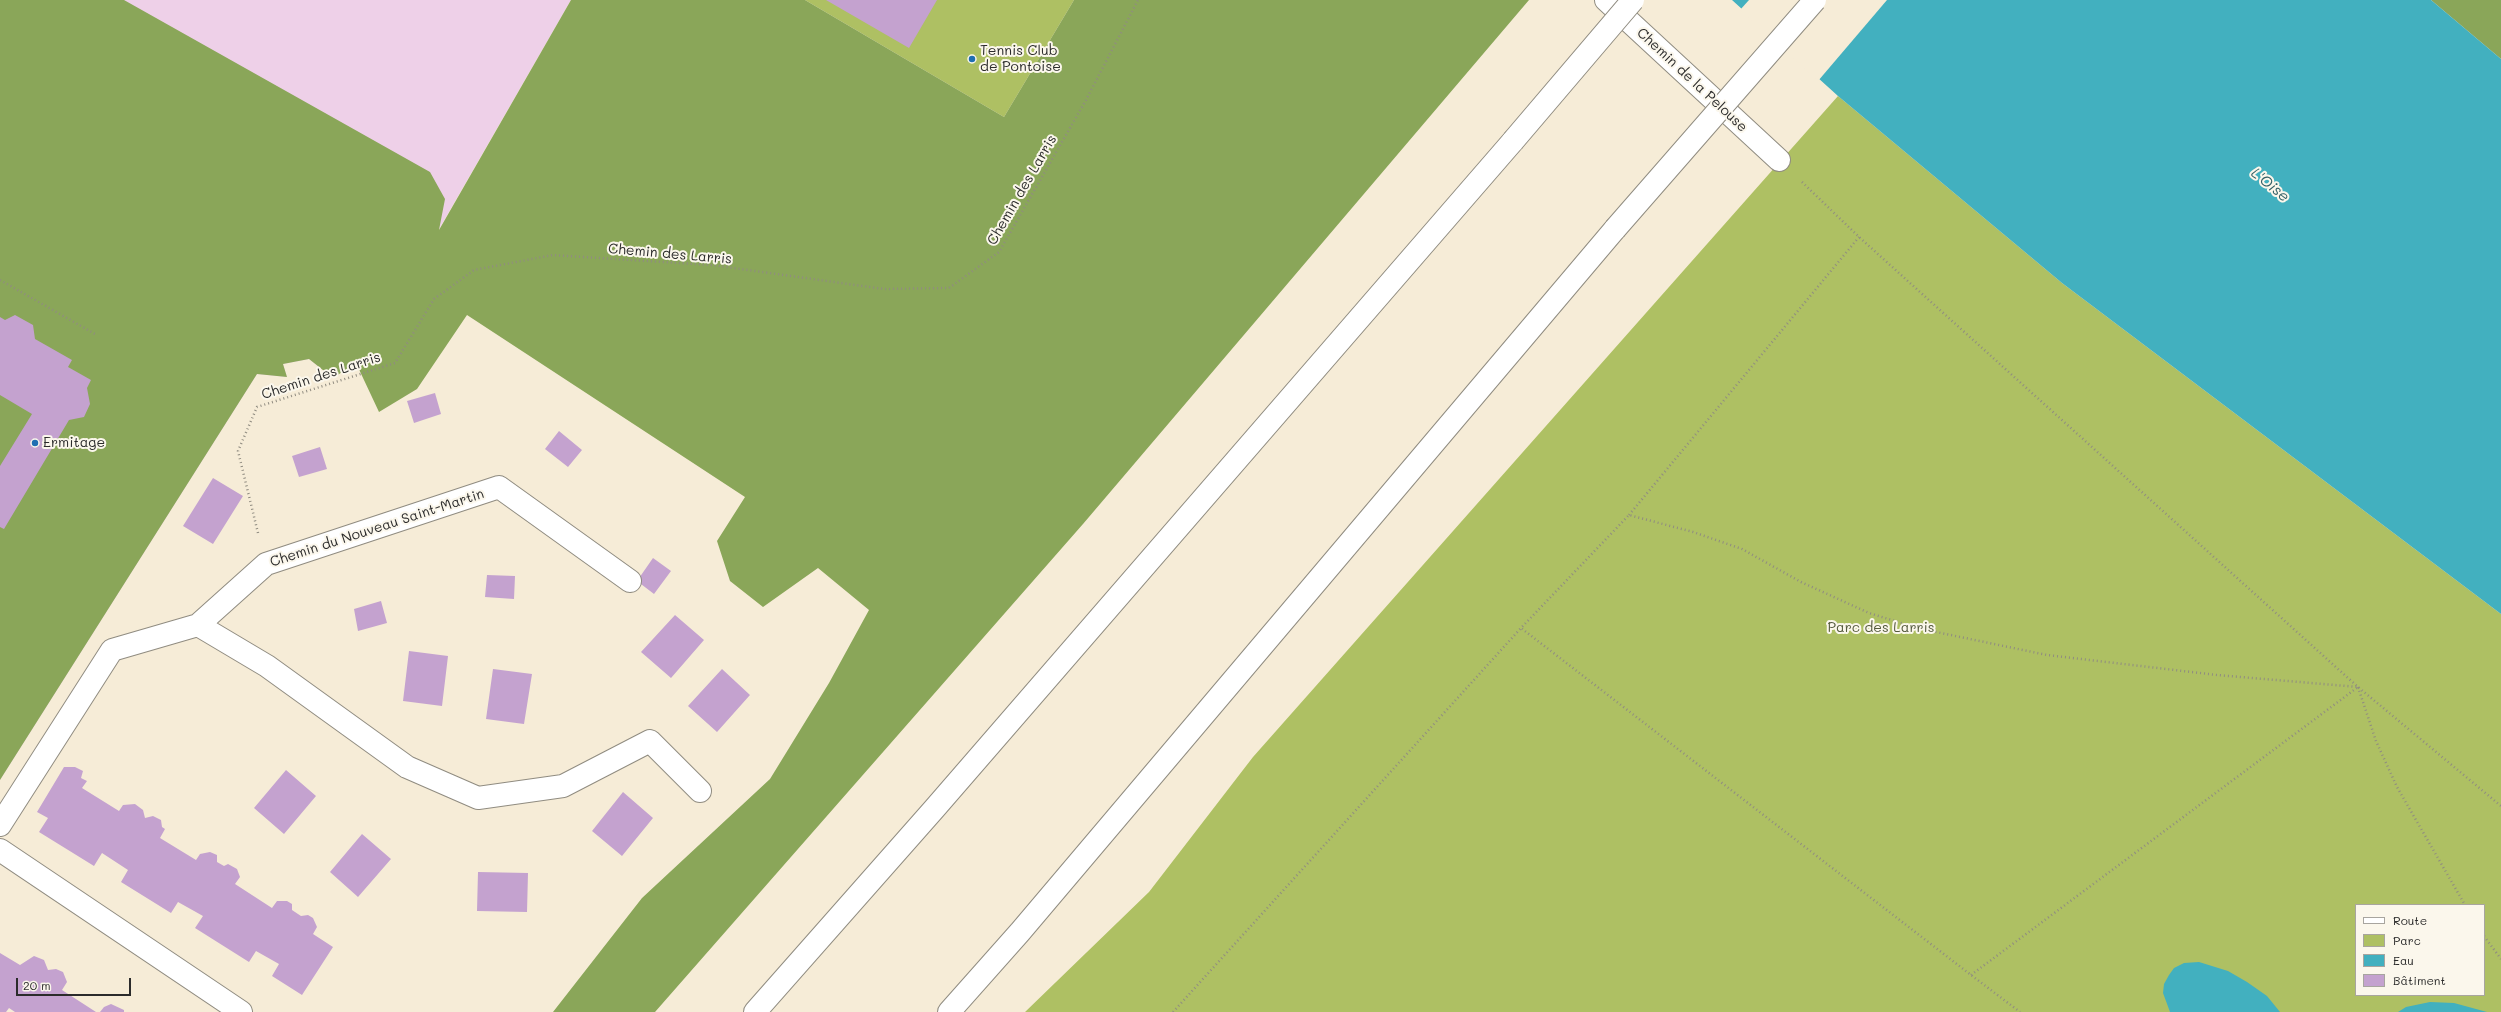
<!DOCTYPE html>
<html>
<head>
<meta charset="utf-8">
<style>
  body { margin:0 }
  #map { position:relative; width:2501px; height:1012px; overflow:hidden; background:#f6ecd7; font-family:Mali,sans-serif }
  canvas { display:block }
  .legend { position:absolute; left:2355px; top:904px; width:130px; height:92px; box-sizing:border-box; background:#fbf7ec; border:1px solid #a8a59f; margin:0; padding:5px 7px; list-style:none; font-size:12px; color:#2b2b2b }
  .legend li { display:flex; align-items:center; gap:8px; height:20px }
  .legend b { width:20px; border:1px solid #a8a59f }
  .scale { position:absolute; left:16px; top:978px; width:115px; height:18px; box-sizing:border-box; border:2px solid #2b2b2b; border-top:0; padding-left:5px; font-size:12px; line-height:14px; white-space:nowrap; color:#2b2b2b; -webkit-text-stroke:3px #fbf7ec; paint-order:stroke }
</style>
</head>
<body>
<div id="map">
<canvas width="2501" height="1012"></canvas>
<ul class="legend">
<li><b style="height:5px;background:#fff"></b>Route</li>
<li><b style="height:11px;background:#aec063"></b>Parc</li>
<li><b style="height:11px;background:#42b0bf"></b>Eau</li>
<li><b style="height:11px;background:#c4a2cf"></b>Bâtiment</li>
</ul>
<div class="scale">20 m</div>
</div>
<script>
const context = document.querySelector('canvas').getContext('2d');
context.lineJoin = 'round';
function paint(path, color) {
  context.fillStyle = color;
  context.fill(path, 'evenodd');
}
function poly(rows) {
  const path = new Path2D();
  for (const r of rows) {
    path.moveTo(r[0], r[1]);
    for (let i = 2; i < r.length; i += 2) path.lineTo(r[i], r[i + 1]);
  }
  return path;
}
function strokePath(path, color, width, dash) {
  context.strokeStyle = color;
  context.lineWidth = width;
  context.lineCap = dash ? 'butt' : 'round';
  context.setLineDash(dash || []);
  context.stroke(path);
}
function write(font, color, halo, rows, align = 'center') {
  context.font = font + ' Mali,sans-serif';
  context.lineWidth = 4;
  context.setLineDash([]);
  context.textBaseline = 'middle';
  context.strokeStyle = halo;
  context.fillStyle = color;
  for (const [text, x, y, turn = 0] of rows) {
    context.save();
    context.translate(x, y);
    context.rotate((+turn || 0) * Math.PI / 180);
    context.textAlign = isNaN(turn) ? turn : align;
    if (halo) context.strokeText(text, 0, 0);
    context.fillText(text, 0, 0);
    context.restore();
  }
}
paint(poly([
  [0,0,571,0,438,231,333,378,309,359,283,364,287,377,257,374,0,780]
]), '#eed0e8');
paint(poly([
  [805,0,1074,0,1004,117],
  [1838,96,2062,283,2501,614,2501,1012,1025,1012,1149,892,1253,757],
  [2356,905,2484,905,2484,995,2356,995]
]), '#aec063');
paint(poly([
  [0,0,124,0,430,172,445,199,439,230,571,0,805,0,1004,117,1074,0,1529,0,1083,524,655,1012,553,1012,642,898,770,779,829,683,869,610,818,568,763,607,730,581,717,541,745,497,467,315,417,389,379,412,356,363,333,378,309,359,283,364,287,377,257,374,0,780],
  [2431,0,2501,0,2501,59]
]), '#8aa659');
paint(poly([
  [1732,0,2431,0,2501,59,2501,614,2062,283,1838,96],
  [2199,962,2228,971,2247,982,2267,996,2280,1012,2170,1012,2163,993,2164,984,2169,975,2174,968,2184,963],
  [2430,1002,2454,1003,2487,1012,2398,1012,2406,1007]
]), '#42b0bf');
paint(poly([
  [1749,0,1887,0,1818,81,1740,10]
]), '#f6ecd7');
paint(poly([
  [826,0,937,0,909,48],
  [15,315,33,325,35,339,72,360,68,367,91,380,87,388,90,404,84,417,69,420,4,529,0,527,0,466,32,414,0,395,0,317,5,320],
  [435,393,441,414,414,423,407,401],
  [559,431,582,450,568,467,545,449],
  [320,447,327,469,299,477,292,456],
  [213,478,243,496,213,544,183,526],
  [653,558,671,571,654,594,637,581],
  [487,575,515,576,514,599,485,597],
  [381,601,387,623,358,631,354,609],
  [675,615,704,640,671,678,641,652],
  [409,651,448,656,442,706,403,701],
  [493,669,532,674,524,724,486,719],
  [722,669,750,695,717,732,688,706],
  [64,767,75,767,83,771,81,778,87,781,82,788,119,811,123,805,135,804,143,810,145,818,153,816,161,820,162,827,165,829,160,838,196,860,200,854,210,852,217,855,217,862,224,866,228,864,237,869,240,877,235,884,272,908,277,901,287,901,292,904,292,910,301,916,308,915,313,918,317,927,313,934,333,947,302,995,272,976,279,964,256,951,249,962,195,928,203,916,178,902,171,913,121,882,128,870,102,853,94,866,39,832,48,818,37,812],
  [286,770,316,796,284,834,254,808],
  [623,792,653,818,622,856,592,831],
  [362,834,391,859,358,897,330,872],
  [478,872,528,873,527,912,477,911],
  [0,953,20,965,34,956,44,960,48,970,56,969,63,972,67,982,62,990,96,1012,15,1012,9,1008,6,1012,0,1012],
  [111,1004,124,1010,124,1012,100,1012,104,1007]
]), '#c4a2cf');
const minor = poly([
  [1606,0,1779,160],
  [630,581,499,487,266,564,198,625,267,666,407,767,478,798,563,786,650,741,700,791],
  [0,825,112,650,198,625],
  [0,850,241,1012]
]);
const motorway = poly([
  [755,1012,935,808,1513,141],
  [949,1012,1020,932,1615,229]
]);
strokePath(minor, '#908c81', 24);
strokePath(motorway, '#908c81', 24);
strokePath(poly([
  [1802,182,1859,237,2358,687,2501,806],
  [0,280,95,334],
  [1629,515,1859,237],
  [258,533,238,451,257,407,395,363,434,299,474,270,553,255,712,265,884,289,949,288,999,252,1086,100,1138,0],
  [2358,687,2376,741,2397,787,2465,905],
  [2484,936,2501,959],
  [1971,975,2358,687,2217,675,2047,655,1917,628,1869,613,1801,582,1742,549,1693,532,1629,515,1521,628,1971,975,2020,1012],
  [1173,1012,1521,628]
]), '#908c81', 2.5, [1, 3]);
strokePath(minor, '#fff', 22);
strokePath(motorway, '#fff', 22);
const motorwayBridge = poly([
  [1513,141,1633,0],
  [1615,229,1815,0]
]);
strokePath(motorwayBridge, '#908c81', 24, []);
strokePath(motorwayBridge, '#fff', 22);
for (const [x, y, r, color] of [
  [972,59,4,"#1f6fb2"],
  [35,443,4,"#1f6fb2"]
]) {
  const dot = new Path2D();
  dot.arc(x, y, r, 0, 2 * Math.PI);
  context.fillStyle = color;
  context.fill(dot);
  strokePath(dot, '#fbf7ec', 1.5);
}
write('14px', '#2b2b2b', '#fbf7ec', [
  ["Tennis Club",980,51],
  ["de Pontoise",980,67],
  ["Ermitage",43,443]
], 'left');
write('14px', '#2b2b2b', '#fbf7ec', [
  ["Chemin de la Pelouse",1692,80,43],
  ["Chemin des Larris",1022,190,-60],
  ["Chemin des Larris",670,254,5],
  ["Chemin des Larris",321,376,-18],
  ["Chemin du Nouveau Saint-Martin",377,528,-18]
]);
write('14px', '#52583c', '#fbf7ec', [
  ["Parc des Larris",1881,628]
]);
write('italic 15px', '#346066', '#fbf7ec', [
  ["L'Oise",2270,185,39]
]);
</script>
</body>
</html>
